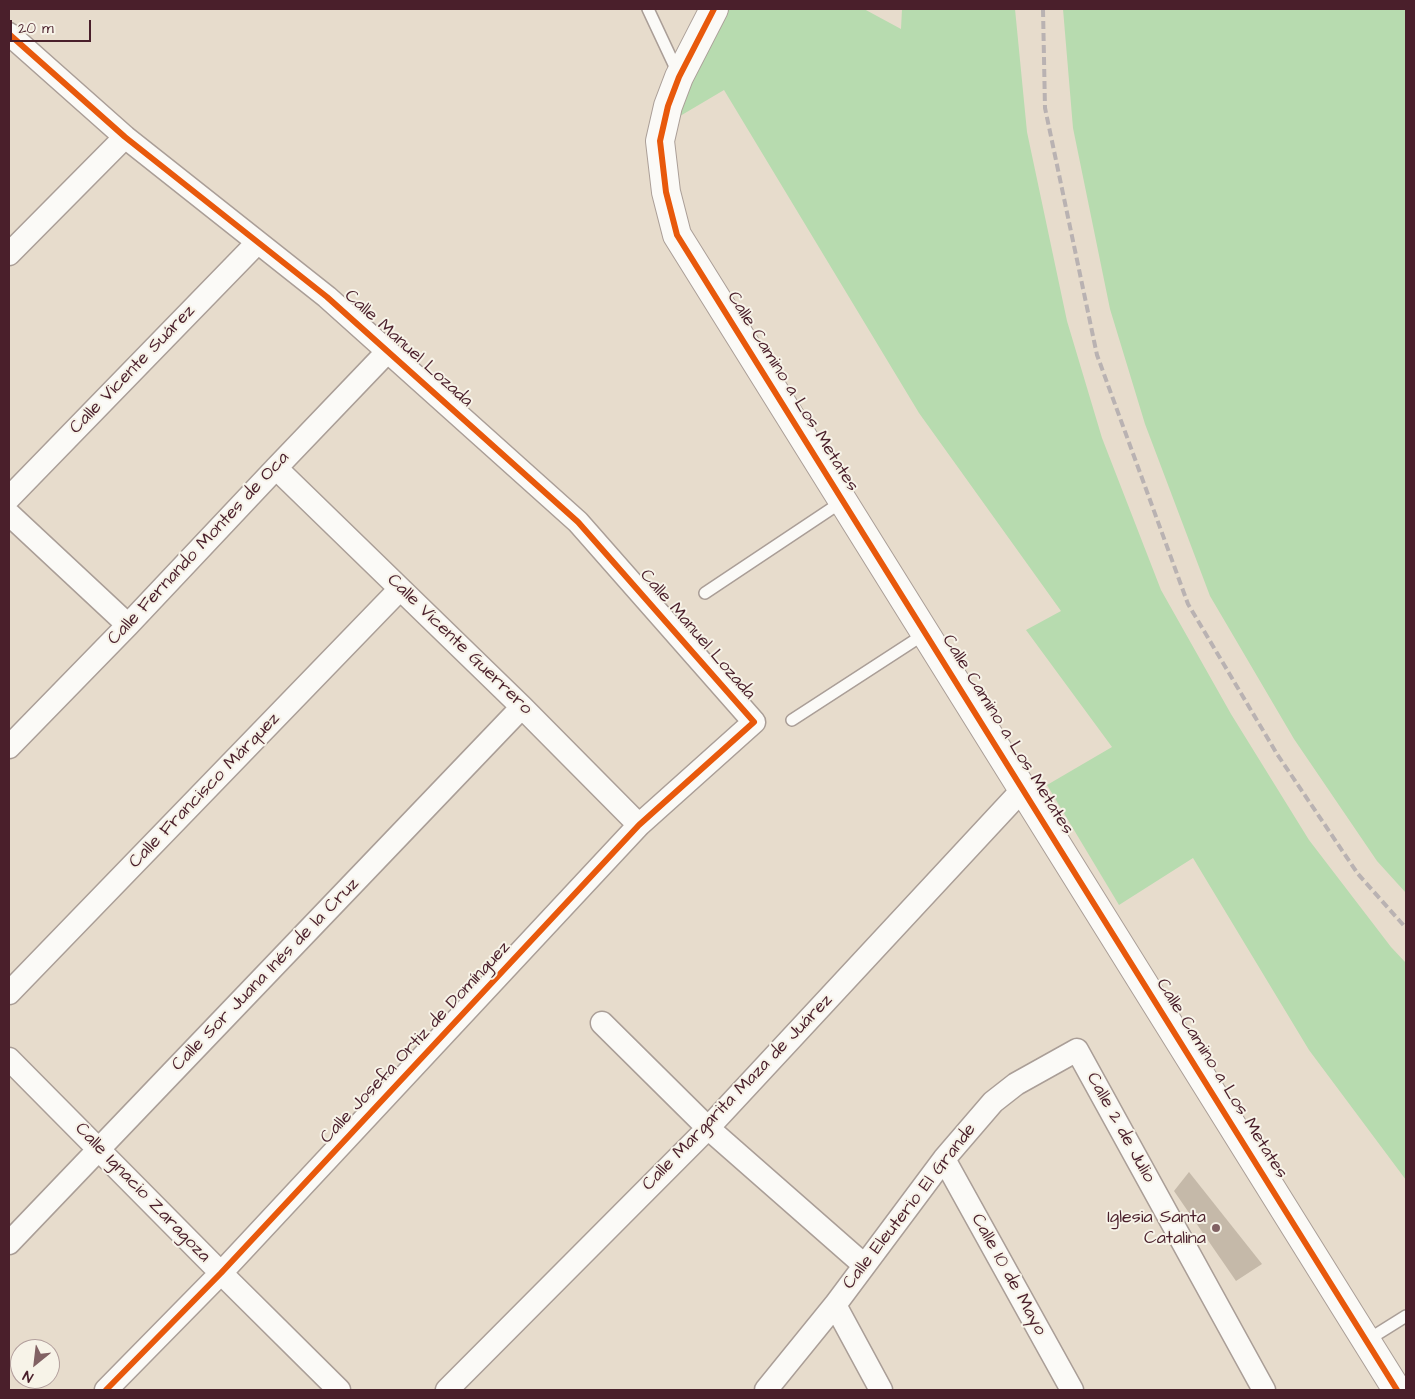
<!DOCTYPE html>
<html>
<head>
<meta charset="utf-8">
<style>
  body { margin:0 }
  #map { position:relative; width:1415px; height:1399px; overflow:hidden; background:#e7dccc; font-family:"Architects Daughter",sans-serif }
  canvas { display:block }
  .frame { position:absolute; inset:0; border:10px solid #4a1f2b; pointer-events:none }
  .north { position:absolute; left:10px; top:1339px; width:50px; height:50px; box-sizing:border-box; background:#f7f3e8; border:1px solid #b29e9c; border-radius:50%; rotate:209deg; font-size:14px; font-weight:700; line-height:20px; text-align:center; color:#4a1f2b }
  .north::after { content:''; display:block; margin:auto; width:18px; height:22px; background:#816163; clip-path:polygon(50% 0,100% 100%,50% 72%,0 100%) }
  .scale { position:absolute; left:10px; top:20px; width:81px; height:22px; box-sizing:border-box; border:2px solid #4a1f2b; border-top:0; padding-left:6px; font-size:15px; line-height:18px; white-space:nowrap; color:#4a1f2b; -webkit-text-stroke:4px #f7f3e8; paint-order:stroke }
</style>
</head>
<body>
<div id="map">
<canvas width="1415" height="1399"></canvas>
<div class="frame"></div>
<div class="north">N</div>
<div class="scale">20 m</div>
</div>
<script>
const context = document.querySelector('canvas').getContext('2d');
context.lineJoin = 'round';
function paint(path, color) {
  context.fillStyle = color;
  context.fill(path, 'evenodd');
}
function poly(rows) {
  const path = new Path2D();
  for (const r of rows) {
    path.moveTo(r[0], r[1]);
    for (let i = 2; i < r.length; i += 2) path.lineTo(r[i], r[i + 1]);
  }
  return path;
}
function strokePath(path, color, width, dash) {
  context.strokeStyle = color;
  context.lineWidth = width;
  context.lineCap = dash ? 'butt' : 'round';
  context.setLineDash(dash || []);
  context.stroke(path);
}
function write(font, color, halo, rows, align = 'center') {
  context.font = font + ' "Architects Daughter",sans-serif';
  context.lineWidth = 4;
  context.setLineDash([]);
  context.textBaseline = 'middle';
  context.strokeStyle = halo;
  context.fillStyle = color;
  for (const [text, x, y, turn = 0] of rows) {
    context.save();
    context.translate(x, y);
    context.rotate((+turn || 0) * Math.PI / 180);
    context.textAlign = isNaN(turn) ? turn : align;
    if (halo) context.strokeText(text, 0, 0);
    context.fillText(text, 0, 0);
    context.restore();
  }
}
paint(poly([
  [729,9,864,9,901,29,902,9,1015,9,1027,132,1067,321,1102,438,1161,590,1231,714,1309,840,1391,947,1406,963,1406,1180,1309,1050,1193,858,1119,905,1047,785,1112,747,1026,630,1061,611,919,413,724,90,675,119,706,49],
  [1063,9,1406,9,1406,893,1377,861,1294,739,1210,596,1145,424,1110,309,1073,128]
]), '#b7dbaf');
paint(poly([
  [1189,1172,1262,1264,1236,1281,1174,1191]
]), '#c5b9a9');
const service = poly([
  [648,9,678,73],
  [705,593,843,501],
  [792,720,926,633],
  [1366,1341,1406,1316]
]);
const minor = poly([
  [9,34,125,137,327,297,578,522,754,722,639,825,221,1273,106,1390],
  [9,254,125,137],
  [276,468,522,707,639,825],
  [9,498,257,243],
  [9,514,128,625],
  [9,747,128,625,276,468,388,351],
  [9,993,400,589],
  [602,1023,708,1128,864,1265],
  [9,1059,221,1273,339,1390],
  [944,1159,1072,1390],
  [9,1243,522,707],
  [835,1305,881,1390],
  [447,1390,708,1128,1023,789],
  [766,1390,835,1305,944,1159,993,1102,1016,1084,1077,1050,1264,1390]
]);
const tertiary = poly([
  [714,9,679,77,668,106,660,141,666,192,677,235,1397,1390]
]);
strokePath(service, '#aa9e97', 14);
strokePath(minor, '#aa9e97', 25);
strokePath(tertiary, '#aa9e97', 30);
strokePath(service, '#fbfaf7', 11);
strokePath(minor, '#fbfaf7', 22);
strokePath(tertiary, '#fbfaf7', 28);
strokePath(poly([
  [1043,9,1045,108,1097,355,1188,604,1277,754,1358,874,1406,928]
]), '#b9b2b2', 4, [8, 4]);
strokePath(poly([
  [714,9,679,77,668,106,660,141,666,192,677,235,1397,1390],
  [9,34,125,137,327,297,578,522,754,722,639,825,221,1273,106,1390]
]), '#e8590c', 6);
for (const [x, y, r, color] of [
  [1216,1228,5,"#816163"]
]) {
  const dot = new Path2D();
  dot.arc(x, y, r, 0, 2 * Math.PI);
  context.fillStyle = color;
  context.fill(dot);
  strokePath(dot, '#f7f3e8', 2);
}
write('18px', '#4a1f2b', '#f7f3e8', [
  ["Calle Manuel Lozada",408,349,42],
  ["Calle Vicente Suárez",133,370,-46],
  ["Calle Camino a Los Metates",792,392,58],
  ["Calle Fernando Montes de Oca",199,549,-47],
  ["Calle Manuel Lozada",697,635,49],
  ["Calle Vicente Guerrero",459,645,44],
  ["Calle Camino a Los Metates",1007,735,58],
  ["Calle Francisco Márquez",205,791,-46],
  ["Calle Sor Juana Inés de la Cruz",266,975,-46],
  ["Calle Josefa Ortiz de Domínguez",416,1043,-47],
  ["Calle Camino a Los Metates",1221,1079,58],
  ["Calle Margarita Maza de Juárez",738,1093,-46],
  ["Calle 2 de Julio",1120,1128,61],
  ["Calle Ignacio Zaragoza",142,1193,46],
  ["Calle Eleuterio El Grande",910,1207,-52],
  ["Calle 10 de Mayo",1008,1275,61]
]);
write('18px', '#4a1f2b', '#f7f3e8', [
  ["Iglesia Santa",1206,1218],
  ["Catalina",1206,1239]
], 'right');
</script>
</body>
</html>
